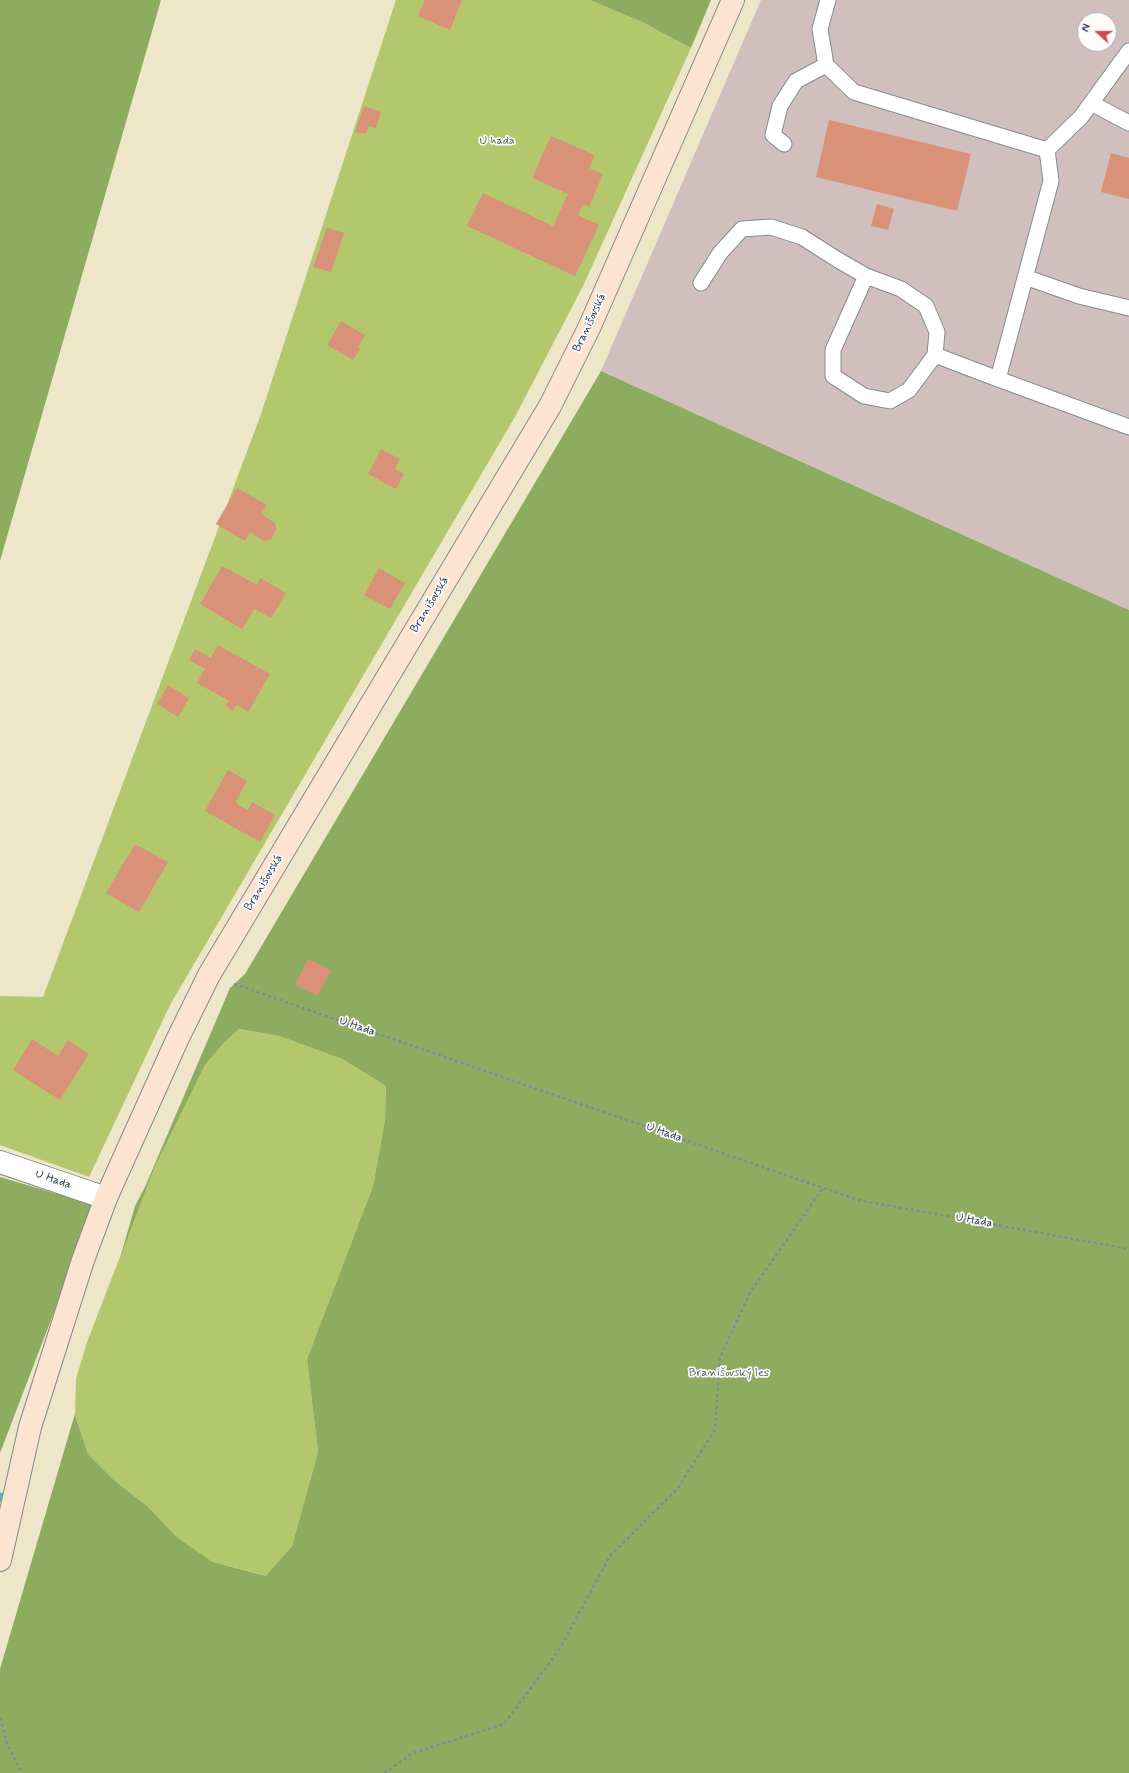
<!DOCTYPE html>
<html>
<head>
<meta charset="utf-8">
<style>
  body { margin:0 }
  #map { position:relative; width:1129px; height:1773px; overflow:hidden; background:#eee6c9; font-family:Mynerve,sans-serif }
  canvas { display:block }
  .north { position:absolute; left:1077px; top:12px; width:40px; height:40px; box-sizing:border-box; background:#fdfcf7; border:1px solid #a3aaba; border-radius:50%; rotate:291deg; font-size:11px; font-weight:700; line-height:16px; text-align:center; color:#1b2f5e }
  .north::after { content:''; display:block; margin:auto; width:14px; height:18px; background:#d1495b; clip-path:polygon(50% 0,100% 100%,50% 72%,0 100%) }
</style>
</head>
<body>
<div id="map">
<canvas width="1129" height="1773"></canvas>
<div class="north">N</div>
</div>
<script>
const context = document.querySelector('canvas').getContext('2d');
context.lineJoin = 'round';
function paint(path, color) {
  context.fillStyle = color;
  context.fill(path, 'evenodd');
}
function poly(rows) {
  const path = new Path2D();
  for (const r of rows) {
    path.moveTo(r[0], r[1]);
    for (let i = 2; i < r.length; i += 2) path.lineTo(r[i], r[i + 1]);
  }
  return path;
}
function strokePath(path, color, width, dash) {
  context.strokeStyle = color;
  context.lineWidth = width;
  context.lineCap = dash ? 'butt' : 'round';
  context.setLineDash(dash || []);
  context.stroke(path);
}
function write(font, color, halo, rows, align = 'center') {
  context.font = font + ' Mynerve,sans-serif';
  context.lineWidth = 3.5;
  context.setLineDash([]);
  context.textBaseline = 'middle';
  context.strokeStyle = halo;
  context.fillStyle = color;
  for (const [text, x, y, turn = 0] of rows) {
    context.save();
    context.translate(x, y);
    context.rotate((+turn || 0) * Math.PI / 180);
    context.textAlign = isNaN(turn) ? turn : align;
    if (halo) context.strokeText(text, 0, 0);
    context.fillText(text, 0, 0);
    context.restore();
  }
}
paint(poly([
  [761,0,1129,0,1129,610,601,371],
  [1085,20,1109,20,1109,44,1085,44]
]), '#d1bfbe');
paint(poly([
  [396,0,590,0,642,22,691,48,583,286,516,415,170,1005,89,1177,0,1145,0,996,43,997,261,414],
  [239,1029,279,1036,342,1059,386,1086,385,1120,373,1186,307,1359,318,1452,292,1546,267,1576,213,1562,178,1538,147,1506,114,1480,88,1454,75,1415,76,1379,87,1342,154,1169,205,1065,224,1043]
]), '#b3c86c');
paint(poly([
  [0,0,161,0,0,561],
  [590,0,711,0,691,48,642,22],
  [601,371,1129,610,1129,1773,0,1773,0,1669,76,1410,75,1415,88,1454,114,1480,147,1506,178,1538,213,1562,266,1576,292,1546,318,1452,307,1359,373,1186,385,1120,386,1086,342,1059,279,1036,239,1029,224,1043,205,1065,154,1169,120,1258,135,1206,145,1187,230,988,245,974],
  [0,1177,95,1205,0,1453]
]), '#8eac60');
strokePath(poly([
  [0,1497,15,1500]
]), '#4ab8c3', 9);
paint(poly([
  [425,0,462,0,450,30,418,16],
  [364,106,381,112,376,128,369,126,366,134,355,132],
  [829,120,971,154,957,211,816,177],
  [551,136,595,155,589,168,603,174,589,207,583,204,578,215,599,225,575,276,467,226,483,193,553,226,568,194,532,178],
  [1111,153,1129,158,1129,199,1101,192],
  [877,204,894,209,888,230,871,226],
  [327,228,344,233,331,272,313,267],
  [341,321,365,335,358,347,360,349,353,360,327,345],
  [381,449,400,459,395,469,404,474,396,489,368,474],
  [237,488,267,505,261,514,275,523,276,529,271,539,264,541,250,532,245,541,216,524],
  [222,566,257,585,260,578,286,593,271,618,254,609,242,629,200,604],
  [379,568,405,583,390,609,364,595],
  [218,645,270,674,248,712,237,705,233,711,226,706,229,701,197,683,205,669,189,660,195,649,211,658],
  [168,685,189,698,178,717,157,704],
  [228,770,247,781,236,801,237,804,248,810,252,802,275,815,260,842,205,811],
  [135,844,168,862,139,912,106,893],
  [308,959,331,970,318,996,295,985],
  [32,1039,58,1056,68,1040,89,1054,60,1100,13,1070]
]), '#d99277');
const lane = poly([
  [828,0,820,29,826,65,854,92,1047,150,1081,117,1129,51],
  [1091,103,1129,123],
  [784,144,773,135,780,106,796,81,826,65],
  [1047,150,1051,181,998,379,1129,427],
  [866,276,833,350,833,376,864,396,890,401,909,390,935,355,998,379],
  [1025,277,1079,296,1129,308],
  [701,283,720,253,742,229,771,227,802,237,838,260,866,276,901,289,926,306,937,332,935,355]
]);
const street = poly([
  [0,1162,106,1198]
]);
const secondary = poly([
  [0,1560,30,1427,83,1260,106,1198,177,1040,209,975,550,406,589,328,733,0]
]);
strokePath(lane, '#848a94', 17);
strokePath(street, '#848a94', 24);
strokePath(secondary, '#848a94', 24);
strokePath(poly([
  [234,984,858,1200,1129,1249],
  [0,1718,7,1743,22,1773],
  [384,1773,413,1753,504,1724,559,1650,610,1556,677,1489,715,1430,720,1357,751,1291,823,1188]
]), '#848a94', 2.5, [3, 3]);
strokePath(lane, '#fff', 15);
strokePath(street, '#fff', 22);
strokePath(secondary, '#fde4d0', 22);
write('12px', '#495d62', '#fdfcf7', [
  ["U hada",497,141],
  ["Branišovský les",729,1373]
]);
write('12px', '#1b2f5e', '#fdfcf7', [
  ["Branišovská",590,323,-65],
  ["Branišovská",430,605,-59],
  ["Branišovská",264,883,-59],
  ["U Hada",357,1027,19],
  ["U Hada",664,1133,19],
  ["U Hada",53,1180,19],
  ["U Hada",974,1221,10]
]);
</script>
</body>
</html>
